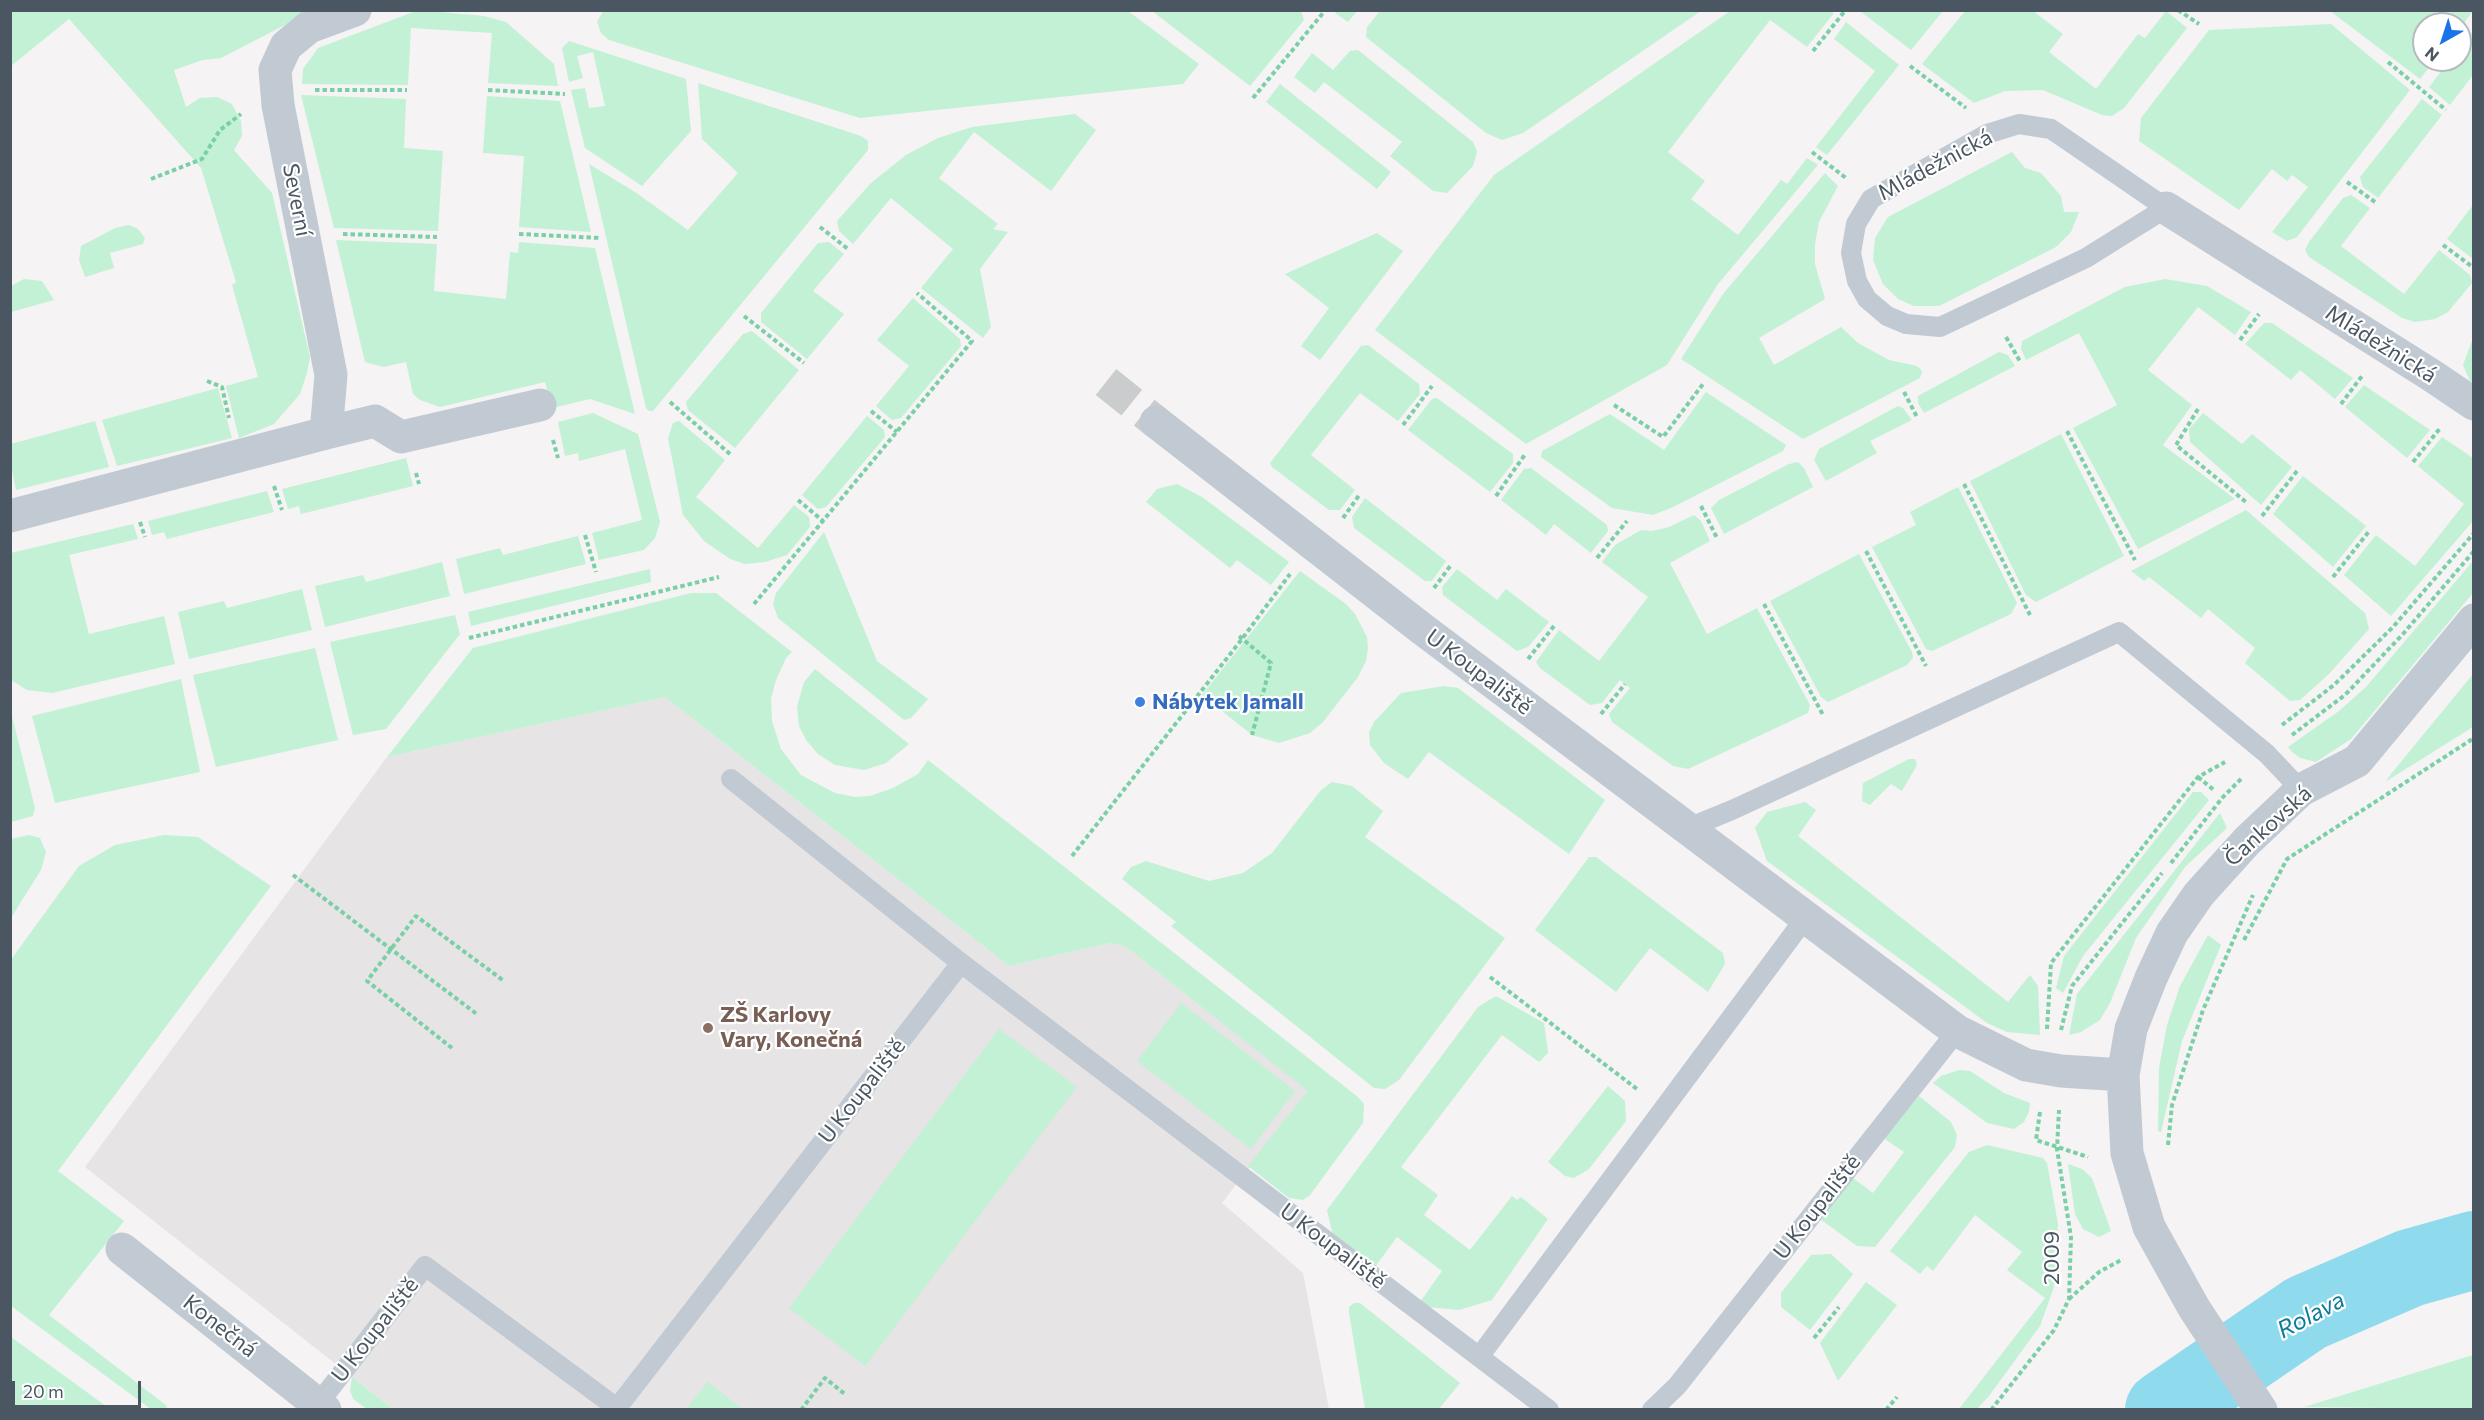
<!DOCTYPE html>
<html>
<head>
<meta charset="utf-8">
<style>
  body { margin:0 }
  #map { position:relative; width:2484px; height:1420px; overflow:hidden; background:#f5f3f3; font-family:Commissioner,sans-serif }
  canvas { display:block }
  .frame { position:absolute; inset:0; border:12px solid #4a5661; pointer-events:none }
  .north { position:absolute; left:2412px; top:12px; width:60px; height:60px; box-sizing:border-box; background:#fff; border:2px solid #b7bbc0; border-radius:50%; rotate:219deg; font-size:16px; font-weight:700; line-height:24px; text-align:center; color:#4a5661 }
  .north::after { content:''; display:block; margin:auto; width:21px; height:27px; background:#1a73e8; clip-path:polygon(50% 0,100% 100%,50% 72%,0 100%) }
  .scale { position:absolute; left:12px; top:1381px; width:129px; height:27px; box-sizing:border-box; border:3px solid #4a5661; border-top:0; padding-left:8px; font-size:18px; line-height:21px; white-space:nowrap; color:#4a5661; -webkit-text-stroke:4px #fff; paint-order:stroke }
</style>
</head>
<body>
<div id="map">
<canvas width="2484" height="1420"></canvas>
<div class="frame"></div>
<div class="north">N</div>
<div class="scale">20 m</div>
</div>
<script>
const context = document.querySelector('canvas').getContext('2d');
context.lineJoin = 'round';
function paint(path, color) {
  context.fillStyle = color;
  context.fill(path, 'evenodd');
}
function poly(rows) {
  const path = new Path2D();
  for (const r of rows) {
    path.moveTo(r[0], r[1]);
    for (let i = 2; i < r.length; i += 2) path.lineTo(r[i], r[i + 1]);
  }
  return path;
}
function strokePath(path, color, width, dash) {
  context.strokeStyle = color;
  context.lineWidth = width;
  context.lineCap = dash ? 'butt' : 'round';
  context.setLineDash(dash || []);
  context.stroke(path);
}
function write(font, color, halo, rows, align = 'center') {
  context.font = font + ' Commissioner,sans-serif';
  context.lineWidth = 4.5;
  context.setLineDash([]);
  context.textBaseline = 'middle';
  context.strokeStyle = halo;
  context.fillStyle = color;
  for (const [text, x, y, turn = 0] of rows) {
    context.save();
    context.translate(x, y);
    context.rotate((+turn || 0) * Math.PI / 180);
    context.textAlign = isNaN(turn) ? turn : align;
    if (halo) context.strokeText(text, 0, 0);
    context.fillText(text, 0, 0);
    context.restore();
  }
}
paint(poly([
  [665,697,1009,966,1110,943,1126,947,1309,1091,1222,1203,1303,1273,1329,1409,393,1409,85,1167,387,757]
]), '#e6e4e5');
paint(poly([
  [2193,10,2473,10,2473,11,2460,28,2460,24,2424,24,2424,60,2435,60,2420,79,2330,11,2191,12],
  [11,11,312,11,221,58,203,60,174,70,186,107,200,98,217,97,232,104,241,121,242,136,234,150,272,193,310,357,307,373,300,394,274,424,239,438,226,386,258,377,232,285,236,282,201,168,69,19,11,66],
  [429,11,484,16,506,22,554,64,558,86,488,83,492,33,411,28,408,85,302,84,303,69,318,48,416,11],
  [603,11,1128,11,1199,64,1183,84,860,118,609,40,601,33,597,22],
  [1152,11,1301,11,1304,20,1250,86],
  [1337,11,1337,10,1357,11,1348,22,1335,13],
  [1380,11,1380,10,1701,11,1523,133,1502,140,1486,133,1366,37,1367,27],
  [1830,11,1834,13,1807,47,1770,20,1668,152,1705,181,1691,199,1738,235,1781,180,1787,184,1807,158,1818,165,1718,284,1667,365,1526,444,1375,330,1494,175,1730,11],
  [1860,11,1943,11,1911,50],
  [1965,11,2033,11,2063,34,2049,52,2096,89,2138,34,2145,38,2166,11,2187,28,2124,108,2112,116,2102,115,2043,90,2005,91,1974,103,1922,64],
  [1846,22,1899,65,1827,155,1816,147,1875,71,1834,39],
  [2331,24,2410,90,2297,237,2287,241,2272,232,2308,187,2292,175,2287,181,2272,169,2239,210,2139,141,2141,118,2209,30],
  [2473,31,2473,75,2450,105,2429,87,2450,60,2460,60,2460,48],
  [569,41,686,79,691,131,642,186,585,148,571,90,585,88,589,108,605,106,593,52,577,56,583,78,569,82,562,48],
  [1358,50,1473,142,1477,152,1473,166,1447,193,1433,191,1390,156,1402,142,1324,82,1315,93,1294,77,1312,53,1333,70,1350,51],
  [698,83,861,136,868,141,868,150,653,411,649,411,646,408,589,164,635,192,688,230,738,173,702,139],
  [1280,84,1391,172,1377,189,1266,102],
  [301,95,406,99,404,148,443,151,438,231,334,228],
  [487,96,560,101,591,232,519,227,524,156,483,153],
  [2422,99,2442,115,2378,198,2363,187,2360,177],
  [1075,114,1096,130,1051,191,974,132,939,178,998,224,993,229,1008,232,980,269,991,327,983,338,921,288,953,249,891,198,853,244,839,231,837,221,871,183,906,155,938,138,972,127],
  [2012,152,2025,168,2041,173,2061,196,2064,212,2079,212,2071,232,2056,247,1939,306,1914,306,1898,299,1883,284,1873,260,1875,238,1888,217],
  [1825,173,1838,186,1819,222,1815,244,1815,264,1825,299,1759,338,1774,365,1841,327,1858,343,1889,360,1917,366,1922,371,1920,378,1803,439,1681,359,1723,294],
  [2351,195,2370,208,2341,246,2404,294,2439,250,2470,275,2472,283,2448,312,2435,319,2415,322,2402,318,2309,257,2305,250,2309,242,2343,198],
  [2473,205,2473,259,2447,239],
  [129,225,138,229,145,238,143,244,110,253,114,268,85,277,79,260,81,246,115,228],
  [1377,233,1403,251,1320,360,1301,346,1329,308,1285,274],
  [336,240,437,244,434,291,506,299,510,252,518,253,519,242,595,248,635,414,590,399,552,408,545,382,440,407,420,400,413,394,406,362,383,367,365,362],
  [829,242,844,254,813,291,844,314,807,359,761,322,761,313,818,243],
  [24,279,42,281,54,300,11,312,11,286],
  [2165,279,2207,286,2251,312,2235,335,2198,307,2148,370,2192,405,2163,445,2235,499,2138,549,2073,428,2117,405,2079,333,2026,360,2021,349,2022,341,2125,287],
  [913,298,960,339,961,346,901,418,892,420,876,406,909,366,877,340],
  [2264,323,2272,323,2353,378,2335,399,2300,370,2291,380,2245,344],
  [752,331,799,370,735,448,688,410,686,402,743,334],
  [2473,338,2473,382,2470,381,2463,365],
  [1368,345,1419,384,1420,394,1398,421,1360,393,1311,455,1355,490,1340,510,1329,510,1272,467,1270,463,1361,346],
  [1999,352,2008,355,2015,366,1924,413,1918,403,1918,396],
  [2364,385,2430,430,2407,458,2345,407],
  [218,388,232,438,117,466,102,420],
  [1706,392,1786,445,1783,451,1673,507,1653,515,1612,508,1541,457,1542,451,1610,414,1664,450],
  [1437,398,1513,454,1513,463,1490,492,1408,430,1432,399],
  [1898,406,1903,408,1912,420,1870,441,1877,453,1826,481,1814,460,1819,449],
  [593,413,638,434,660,522,655,538,644,550,599,560,592,533,642,520,625,449,579,461,578,453,565,456,558,422],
  [2203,413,2242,444,2252,434,2292,467,2261,505,2190,442,2189,429],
  [867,416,884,430,885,437,826,507,818,509,802,495],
  [95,421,109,467,16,490,11,465,11,444],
  [679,421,725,460,696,497,758,548,794,505,809,517,810,527,787,555,765,562,745,564,730,559,704,541,683,515,668,438,673,423],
  [2061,434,2124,556,2036,602,2026,595,1970,481],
  [2442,437,2473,458,2473,521,2391,616,2344,575,2376,535,2415,566,2464,504,2418,466],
  [406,458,413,486,301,514,299,506,288,509,282,489],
  [1798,462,1804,468,1813,487,1724,534,1711,508,1719,500,1789,464],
  [1531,468,1607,525,1608,531,1591,553,1554,524,1546,535,1501,500,1524,469],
  [2303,476,2366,526,2333,567,2273,514],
  [1177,484,1202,497,1289,562,1271,585,1237,560,1230,568,1146,502,1157,489],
  [1958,487,2017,603,2011,614,1932,651,1926,649,1872,547,1916,525,1910,512],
  [267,491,274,512,167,539,164,532,152,535,148,521],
  [1365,498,1446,561,1432,581,1425,581,1354,528,1352,517],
  [2246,510,2365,613,2369,629,2329,674,2300,700,2290,701,2245,663,2255,648,2208,609,2201,618,2149,577,2144,581,2131,571],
  [1694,515,1701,521,1710,541,1670,563,1707,634,1757,608,1810,705,1808,713,1688,769,1673,766,1612,722,1609,714,1630,688,1620,680,1602,703,1590,705,1540,668,1536,662,1559,630,1599,661,1648,597,1602,562,1615,545,1641,530,1652,531,1669,527],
  [133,524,138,539,69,555,89,634,164,616,175,664,52,693,27,690,11,680,11,553],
  [824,532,877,661,928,699,911,718,904,720,778,618,773,604,776,593],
  [578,536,586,564,464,594,456,559,500,548,503,555],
  [1859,554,1912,652,1913,658,1907,665,1828,702,1821,697,1770,601],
  [2473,561,2473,593,2351,739,2316,762,2300,758,2291,751,2288,747,2339,711,2366,687],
  [442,562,450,596,325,627,315,586,363,575,366,582],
  [650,569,651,582,471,626,468,612],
  [1457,569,1497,600,1506,589,1549,622,1528,647,1517,651,1443,595,1442,587],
  [1300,571,1346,604,1355,614,1367,637,1368,648,1366,661,1358,677,1323,722,1310,733,1279,743,1252,735,1202,695],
  [302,589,312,630,189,659,178,612,224,601,227,608],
  [691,593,716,593,792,652,786,658,776,680,771,699,772,721,781,749,801,775,835,793,855,797,870,796,893,788,918,774,928,760,1358,1097,1364,1104,1363,1123,1310,1195,1303,1200,1289,1198,1248,1166,1308,1091,1126,947,1110,943,1009,966,665,697,387,757,473,648],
  [455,615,460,634,386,729,353,735,330,642],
  [315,648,338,740,216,767,193,675],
  [815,669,909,744,886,763,864,770,835,765,818,754,806,740,799,726,797,707,804,682],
  [2473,674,2473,727,2385,782,2391,774],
  [181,679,200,772,55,803,32,716],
  [1444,686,1458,688,1605,800,1569,854,1429,752,1408,779,1384,763,1370,745,1369,732,1374,722,1401,693],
  [11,712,35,808,33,816,11,822],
  [1909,759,1915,759,1917,765,1902,791,1891,784,1870,805,1862,801,1863,783],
  [1332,782,1352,786,1383,811,1365,837,1505,938,1399,1080,1385,1089,1374,1088,1171,926,1176,922,1122,879,1131,867,1146,861,1209,881,1243,873,1272,853,1321,790],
  [2193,792,2201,792,2209,800,2083,956,2063,993,2056,988,2064,956],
  [1805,802,1816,810,1798,836,2008,1002,2030,975,2038,986,2040,1035,2007,1032,1987,1023,1767,861,1755,828,1767,812],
  [2220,813,2227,828,2185,867,2136,938,2110,1003,2100,1020,2081,1032,2069,1035,2077,994],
  [29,835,40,838,46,852,41,870,11,918,11,839],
  [164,835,198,837,271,886,58,1171,124,1221,49,1315,167,1406,165,1409,152,1410,11,1306,10,961,79,866,115,845],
  [1589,857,1596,857,1723,953,1725,964,1708,992,1650,948,1616,992,1535,930],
  [2208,935,2221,945,2182,1041,2161,1132,2158,1131,2159,1068,2167,1025,2180,986],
  [1496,996,1544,1023,1548,1053,1539,1062,1502,1035,1401,1167,1438,1195,1424,1215,1470,1250,1512,1196,1517,1200,1521,1197,1548,1219,1492,1300,1459,1310,1427,1307,1420,1302,1442,1271,1397,1237,1375,1267,1333,1235,1327,1210,1478,1007],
  [1181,1003,1295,1091,1251,1149,1137,1061],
  [999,1029,1077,1087,865,1366,789,1308],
  [1959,1070,1970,1071,2004,1093,2030,1103,2029,1112,2024,1122,2014,1129,1987,1123,1933,1083,1941,1076],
  [1608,1086,1625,1101,1626,1121,1589,1169,1574,1178,1565,1176,1548,1162],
  [1919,1096,1951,1122,1957,1135,1955,1147,1875,1247,1857,1246,1820,1219,1853,1178,1873,1193,1904,1152,1883,1138],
  [1987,1145,2043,1158,2047,1163,2058,1224,2054,1287,2040,1326,1989,1396,1977,1409,1959,1409,2045,1298,2007,1270,2022,1252,1975,1215,1933,1271,1927,1266,1920,1274,1890,1251,1969,1152],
  [2068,1164,2082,1169,2092,1178,2111,1231,2099,1237,2083,1229,2075,1214],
  [1831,1254,1853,1274,1810,1330,1781,1307,1781,1293,1811,1255],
  [1866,1282,1897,1305,1838,1381,1820,1343],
  [1354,1303,1360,1303,1460,1383,1439,1409,1365,1409,1349,1313,1349,1307],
  [10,1337,11,1337,110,1409,11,1409],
  [2473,1355,2473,1409,2304,1407],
  [352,1377,393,1409,367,1409,353,1399,350,1390],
  [708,1382,742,1409,686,1409]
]), '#c3f1d5');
strokePath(poly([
  [2164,1410,2306,1313,2410,1268,2474,1250]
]), '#90daee', 78);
strokePath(poly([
  [1106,382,1156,422]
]), '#caccce', 33, [33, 16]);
strokePath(poly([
  [2178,10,2199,24],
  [1813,51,1844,12],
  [2388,62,2446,110],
  [1910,66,1966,108],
  [315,90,407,90],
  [488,90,565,94],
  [1253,98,1323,13,1321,10],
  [1812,152,1846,178],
  [151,179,202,159,220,130,241,114],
  [2347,182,2375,202],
  [820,227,848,249],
  [343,234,437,237],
  [519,234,601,238],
  [2443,245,2474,268],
  [744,316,804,363],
  [2006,337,2021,363],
  [2240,340,2259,314],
  [207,381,222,387,229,418],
  [1904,392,1917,417],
  [670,402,730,454],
  [2341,404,2362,376],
  [1614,405,1663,437,1703,384],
  [2198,409,2176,445,2246,502],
  [871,411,897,432],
  [1403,425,1432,386],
  [2067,431,2135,560],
  [553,440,558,458],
  [2413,462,2441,427],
  [416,473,419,484],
  [1964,484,2030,615],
  [274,486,282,510],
  [1496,496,1526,453],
  [798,500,823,521],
  [1701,506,1717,538],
  [2262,516,2297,471],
  [1343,518,1360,494],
  [140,522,145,537],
  [585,535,596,572],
  [1866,551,1926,666],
  [1597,558,1627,521],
  [2333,577,2370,530],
  [1434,588,1451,565],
  [754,604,972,341,917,293],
  [1764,604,1823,715],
  [1239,636,1271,663,1252,735],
  [469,638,719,577],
  [1528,659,1554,626],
  [1601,714,1625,684],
  [2282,725,2334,685,2393,627,2474,533],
  [2292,735,2345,695,2403,634,2474,551],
  [2198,777,2215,791],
  [1072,856,1242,639,1290,574],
  [2171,863,2223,797,2243,777],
  [293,875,478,1015],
  [2244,940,2287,859,2474,738],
  [1490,977,1637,1089],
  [2047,1029,2051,963,2198,777,2225,762],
  [2061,1030,2072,986,2162,873],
  [452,1048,367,981,416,916,504,981],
  [2040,1112,2036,1140,2088,1157],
  [2168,1145,2172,1105,2203,1010,2253,895],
  [2069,1299,2099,1272,2123,1259],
  [1814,1338,1839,1307],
  [801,1410,825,1378,846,1395],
  [1886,1410,1897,1397],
  [1991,1410,2054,1330,2069,1299,2071,1237,2057,1149,2059,1110]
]), '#7ad0a6', 4, [4.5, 3]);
strokePath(poly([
  [2019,124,2051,129,2166,208,2086,258,1940,327,1906,324,1887,316,1867,299,1857,281,1851,253,1856,224,1871,199,1987,134,2019,124],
  [731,779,961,963],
  [1688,828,1732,810,2119,632,2267,754,2301,790],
  [1479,1357,1806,917],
  [318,1404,425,1266,617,1408,961,963,1549,1410],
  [1652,1410,1677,1386,1957,1031]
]), '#c1cad2', 20);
strokePath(poly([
  [2166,208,2431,375,2474,404],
  [1156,422,1421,628,1957,1031,2026,1065,2061,1071,2123,1075],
  [326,433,375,421,401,437,540,405],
  [10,516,326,433,331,375,278,105,275,70,286,46,309,27,355,10],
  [122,1249,325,1410],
  [2261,1410,2194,1308,2149,1227,2127,1153,2123,1075,2131,1029,2151,978,2172,933,2199,894,2247,841,2301,790,2357,761,2474,620]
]), '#c1cad2', 33);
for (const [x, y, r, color] of [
  [1140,702,6,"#3f7fe0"],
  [708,1028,6,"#8d6e63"]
]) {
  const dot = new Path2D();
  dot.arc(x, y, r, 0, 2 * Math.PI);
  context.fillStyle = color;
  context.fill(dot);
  strokePath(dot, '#fff', 2);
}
write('22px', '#4a5661', '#fff', [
  ["Mládežnická",1935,165,-28],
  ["Severní",297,200,79],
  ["Mládežnická",2381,344,32],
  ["U Koupaliště",1479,672,37],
  ["Čankovská",2268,826,-42],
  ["U Koupaliště",862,1091,-52],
  ["U Koupaliště",1817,1207,-52],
  ["U Koupaliště",1333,1246,37],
  ["2009",2052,1258,-90],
  ["Konečná",220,1326,38],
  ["U Koupaliště",375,1330,-52]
]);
write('bold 22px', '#366cbe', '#fff', [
  ["Nábytek Jamall",1152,702]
], 'left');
write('bold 22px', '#785e54', '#fff', [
  ["ZŠ Karlovy",720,1015],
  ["Vary, Konečná",720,1040]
], 'left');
write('italic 24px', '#0c7c9b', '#fff', [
  ["Rolava",2311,1315,-28]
]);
</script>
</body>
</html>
